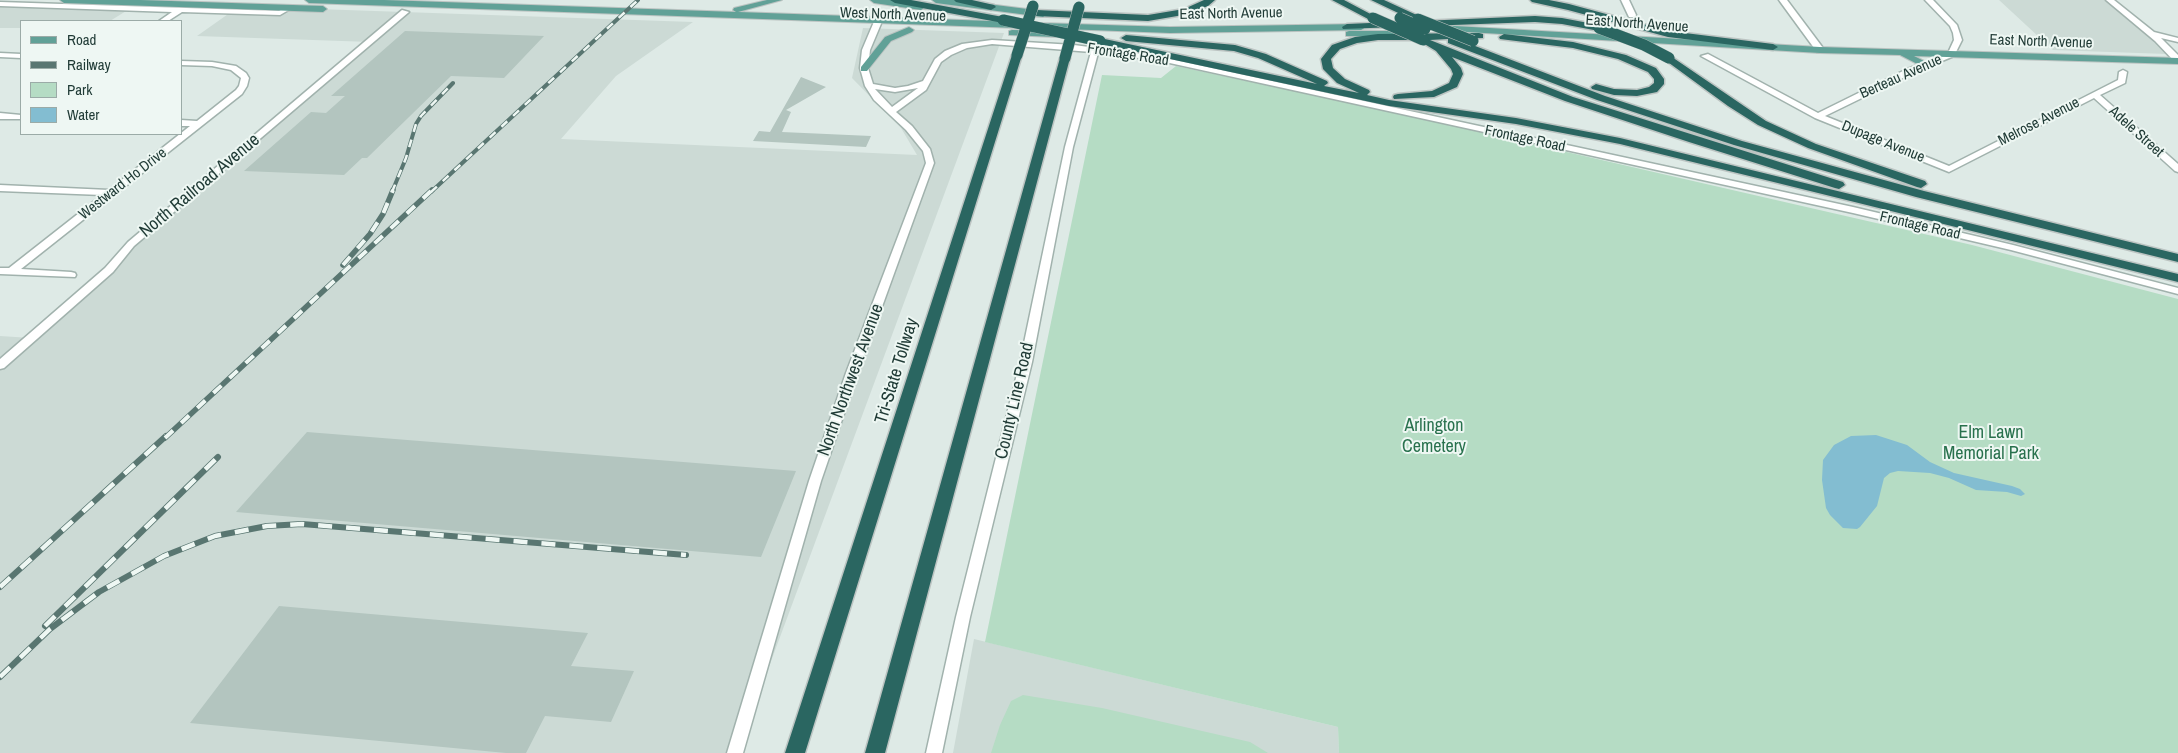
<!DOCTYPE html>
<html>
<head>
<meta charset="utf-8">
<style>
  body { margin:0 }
  #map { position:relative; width:2178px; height:753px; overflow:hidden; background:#deeae6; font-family:"Archivo Narrow",sans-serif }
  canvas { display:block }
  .legend { position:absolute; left:20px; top:20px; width:162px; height:115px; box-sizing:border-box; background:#eef7f3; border:1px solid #9baba7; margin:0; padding:6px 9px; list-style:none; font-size:15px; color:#1f3a35 }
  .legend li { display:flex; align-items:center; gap:10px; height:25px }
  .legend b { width:25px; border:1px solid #9baba7 }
</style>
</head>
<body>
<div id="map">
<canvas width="2178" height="753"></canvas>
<ul class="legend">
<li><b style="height:6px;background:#61a197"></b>Road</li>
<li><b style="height:6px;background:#597671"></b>Railway</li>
<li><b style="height:14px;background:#b5dcc4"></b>Park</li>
<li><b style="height:14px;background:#83bdd1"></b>Water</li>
</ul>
</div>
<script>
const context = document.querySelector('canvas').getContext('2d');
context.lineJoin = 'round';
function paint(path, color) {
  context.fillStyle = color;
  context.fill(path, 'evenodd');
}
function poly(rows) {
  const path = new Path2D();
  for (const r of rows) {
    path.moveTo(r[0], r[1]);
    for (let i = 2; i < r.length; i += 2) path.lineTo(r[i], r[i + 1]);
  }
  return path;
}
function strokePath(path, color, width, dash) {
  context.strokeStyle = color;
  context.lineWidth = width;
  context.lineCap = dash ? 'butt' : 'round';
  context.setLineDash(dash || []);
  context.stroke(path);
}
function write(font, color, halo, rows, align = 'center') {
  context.font = font + ' "Archivo Narrow",sans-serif';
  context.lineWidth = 4;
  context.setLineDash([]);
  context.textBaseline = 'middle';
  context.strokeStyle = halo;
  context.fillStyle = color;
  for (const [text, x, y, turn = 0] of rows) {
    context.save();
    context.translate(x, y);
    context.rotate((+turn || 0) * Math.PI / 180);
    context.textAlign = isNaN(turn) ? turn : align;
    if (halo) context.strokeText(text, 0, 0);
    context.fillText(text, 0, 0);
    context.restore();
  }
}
paint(poly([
  [1999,0,2108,0,2156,39,2167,54,2053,50],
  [0,4,131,8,110,21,21,21,21,28,0,28],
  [288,8,693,22,616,76,561,139,917,155,901,128,852,78,863,28,1004,33,737,753,0,753,0,336,31,338,131,244,371,42,197,36,231,12,280,13],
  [974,639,1338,727,1339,753,953,753]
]), '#ccdad5');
paint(poly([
  [1176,66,1388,111,1972,245,2178,299,2178,753,1339,753,1338,727,985,642,1102,75,1161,78],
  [1023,695,1102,708,1250,742,1268,753,991,753,1000,725,1011,701]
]), '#b5dcc4');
paint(poly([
  [1876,435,1907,445,1930,462,1954,473,2012,486,2020,489,2025,494,2021,496,2007,492,1976,490,1949,478,1930,473,1898,471,1890,473,1884,478,1877,506,1860,527,1857,529,1843,528,1830,515,1826,508,1822,480,1823,460,1834,445,1851,436]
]), '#83bdd1');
paint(poly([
  [405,31,544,36,504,78,451,76,367,158,362,158,344,175,244,171,311,112,326,113,345,96,331,96],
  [801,77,826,87,786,110,791,112,782,132,871,136,866,147,753,141,759,131,770,132],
  [307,432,796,471,761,557,236,512],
  [279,606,588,633,571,666,634,671,611,722,545,716,526,753,506,753,190,723]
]), '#b3c5bf');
const minor = poly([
  [1621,0,1629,0,1636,15,1635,17,1629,17,1621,0],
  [1779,0,1787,0,1823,48,1823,52,1817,52,1779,0],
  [1925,0,1933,0,1957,25,1962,40,1954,56,1911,74,1825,116,1949,166,2118,80,2119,72,2123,70,2127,72,2125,83,2100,95,2178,164,2178,172,2175,171,2094,98,1949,172,1815,118,1701,56,1708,54,1818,113,1905,70,1948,53,1954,40,1953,33,1950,26,1925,0],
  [2106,0,2114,0,2154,32,2178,38,2178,42,2161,38,2178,55,2178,62,2175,62,2155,41,2106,0],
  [0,2,279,11,288,6,292,8,280,15,182,12,168,21,159,21,172,12,0,6,0,2],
  [402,10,409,12,134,246,113,272,4,368,0,369,0,359,105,268,128,242,402,10],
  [876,17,883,19,870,50,868,68,873,84,895,88,908,86,923,81,935,59,945,51,962,44,992,40,1074,45,1156,56,1853,207,2013,245,2178,288,2178,294,2011,250,1853,213,1156,60,1098,53,1073,147,1032,362,970,617,942,753,926,753,956,617,1020,362,1065,147,1091,52,992,44,967,48,951,55,941,62,926,90,896,112,912,126,930,149,934,163,858,373,821,481,743,753,727,753,809,481,846,373,926,163,923,151,906,130,874,100,865,86,860,68,862,50,876,17],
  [918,88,892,107,875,89,895,92,918,88],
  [0,53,21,54,21,58,0,57,0,53],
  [181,61,212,62,236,66,246,73,249,78,247,86,242,94,21,269,71,272,75,273,76,275,75,277,0,274,0,268,9,268,102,195,0,191,0,185,109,190,190,126,181,126,181,120,197,121,236,90,239,86,241,78,231,70,212,66,181,65,181,61],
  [0,113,21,115,21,119,0,119,0,113]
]);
const major = poly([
  [60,0,140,0,323,6,327,9,323,12,64,3,60,0],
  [305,0,384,0,736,12,733,10,734,8,767,0,782,0,738,12,1018,22,1023,25,1018,28,309,3,305,0],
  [870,0,892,0,921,4,925,7,921,10,874,3,870,0],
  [932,0,956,0,1043,11,1047,14,1043,17,936,3,932,0],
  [1042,23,1170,27,1361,24,1366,27,1361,30,1170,33,1039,28,1039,24,1042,23],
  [1437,25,1820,47,2178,58,2178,64,1914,56,1928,63,1928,67,1925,68,1900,55,1820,53,1434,30,1432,28,1437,25],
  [909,27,914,30,912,32,891,41,867,71,861,71,861,67,885,37,909,27],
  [1012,30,1055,31,1060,34,1055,37,1009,35,1009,31,1012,30],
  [1349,31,1413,31,1418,34,1413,37,1346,36,1346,32,1349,31]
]);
const highway = poly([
  [890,0,911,0,1003,17,1008,20,1003,23,895,3,890,0],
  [954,0,972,0,994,5,996,7,991,10,956,2,954,0],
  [1204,0,1215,0,1208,6,1189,14,1148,21,1036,16,1031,13,1036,10,1148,15,1184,9,1204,0],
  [1332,0,1344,0,1378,18,1373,21,1370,20,1332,0],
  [1371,0,1384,0,1421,17,1422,21,1535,16,1562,18,1599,25,1604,28,1599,31,1562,24,1535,22,1343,29,1342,27,1347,24,1415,21,1371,0],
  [1530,0,1549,0,1569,4,1669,31,1773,44,1778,47,1773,50,1668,37,1568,10,1532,2,1530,0],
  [1479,33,1483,34,1483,38,1457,39,1605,96,1742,141,1924,191,2178,254,2178,262,1916,197,1734,145,1597,100,1448,43,1448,39,1430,40,1573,97,1843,182,1845,185,1839,189,1835,188,1689,142,1565,101,1452,57,1461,68,1463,74,1457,87,1434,97,1394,99,1393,97,1394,95,1398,94,1432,91,1449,83,1453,74,1451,69,1436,51,1418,40,1378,40,1357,43,1340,49,1331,59,1333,68,1345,79,1369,90,1370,92,1367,95,1389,100,1516,118,1620,138,2178,274,2178,282,1620,144,1516,124,1389,106,1100,44,1095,41,1100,38,1317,84,1258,58,1234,51,1126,41,1121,38,1126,35,1235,45,1266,54,1327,81,1328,83,1324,86,1359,93,1337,83,1323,69,1321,59,1332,45,1355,37,1378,34,1479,33],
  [1504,34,1573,42,1626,55,1656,68,1664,79,1664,84,1657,92,1637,96,1614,95,1592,89,1591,87,1596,84,1614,89,1637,90,1649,87,1654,83,1654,79,1648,72,1618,59,1573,48,1500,39,1499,37,1504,34],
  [1017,52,1022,55,805,753,785,753,1012,55,1017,52],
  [1065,55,1070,58,885,753,865,753,1060,58,1065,55],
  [1669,55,1766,121,1816,144,1925,181,1927,184,1921,188,1917,187,1808,148,1758,125,1728,106,1665,60,1664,58,1665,56,1669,55]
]);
strokePath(minor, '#a1b2ad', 3);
strokePath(major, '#bcc4c2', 2);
strokePath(highway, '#bcc4c2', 3);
paint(minor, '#fff');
paint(major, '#61a197');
paint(highway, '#2a6661');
const railFar2 = poly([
  [392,192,406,158,416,124,421,116,453,83],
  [431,192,638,0]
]);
const railFar1 = poly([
  [343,265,370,234,383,214,393,190],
  [165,438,432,190]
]);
const rail = poly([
  [0,587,166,436],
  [45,626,218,457],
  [0,677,50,629,99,592,164,556,215,536,267,526,302,524,686,555]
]);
strokePath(railFar2, '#597671', 4);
strokePath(railFar1, '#597671', 5.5);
strokePath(rail, '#597671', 6);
strokePath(railFar2, '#eef7f3', 2.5, [8]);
strokePath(railFar1, '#eef7f3', 4, [11]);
strokePath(rail, '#eef7f3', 4.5, [14]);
const highwayBridge = poly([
  [1373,18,1423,40],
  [1400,18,1425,29],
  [1418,19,1473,41],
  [1003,20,1100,41],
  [1599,28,1644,45,1669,58],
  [1017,55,1033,6],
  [1065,58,1079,7]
]);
strokePath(highwayBridge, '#bcc4c2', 12, []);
strokePath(highwayBridge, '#2a6661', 11);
write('15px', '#1f3a35', '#eef7f3', [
  ["East North Avenue",1231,14,-1],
  ["West North Avenue",893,15,2],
  ["East North Avenue",1637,24,4],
  ["East North Avenue",2041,42,2],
  ["Frontage Road",1128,55,9],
  ["Berteau Avenue",1901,77,-24],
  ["Melrose Avenue",2039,122,-27],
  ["Adele Street",2136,132,42],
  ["Frontage Road",1525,139,12],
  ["Dupage Avenue",1883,142,22],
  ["Westward Ho Drive",123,184,-38],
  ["Frontage Road",1920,226,13]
]);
write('18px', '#1f3a35', '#eef7f3', [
  ["North Railroad Avenue",200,186,-40],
  ["Tri-State Tollway",897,371,-73],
  ["North Northwest Avenue",851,380,-70],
  ["County Line Road",1015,401,-77]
]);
write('18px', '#28714d', '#eef7f3', [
  ["Arlington",1434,426],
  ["Cemetery",1434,447],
  ["Elm Lawn",1991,433],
  ["Memorial Park",1991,454]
]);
</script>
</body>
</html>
